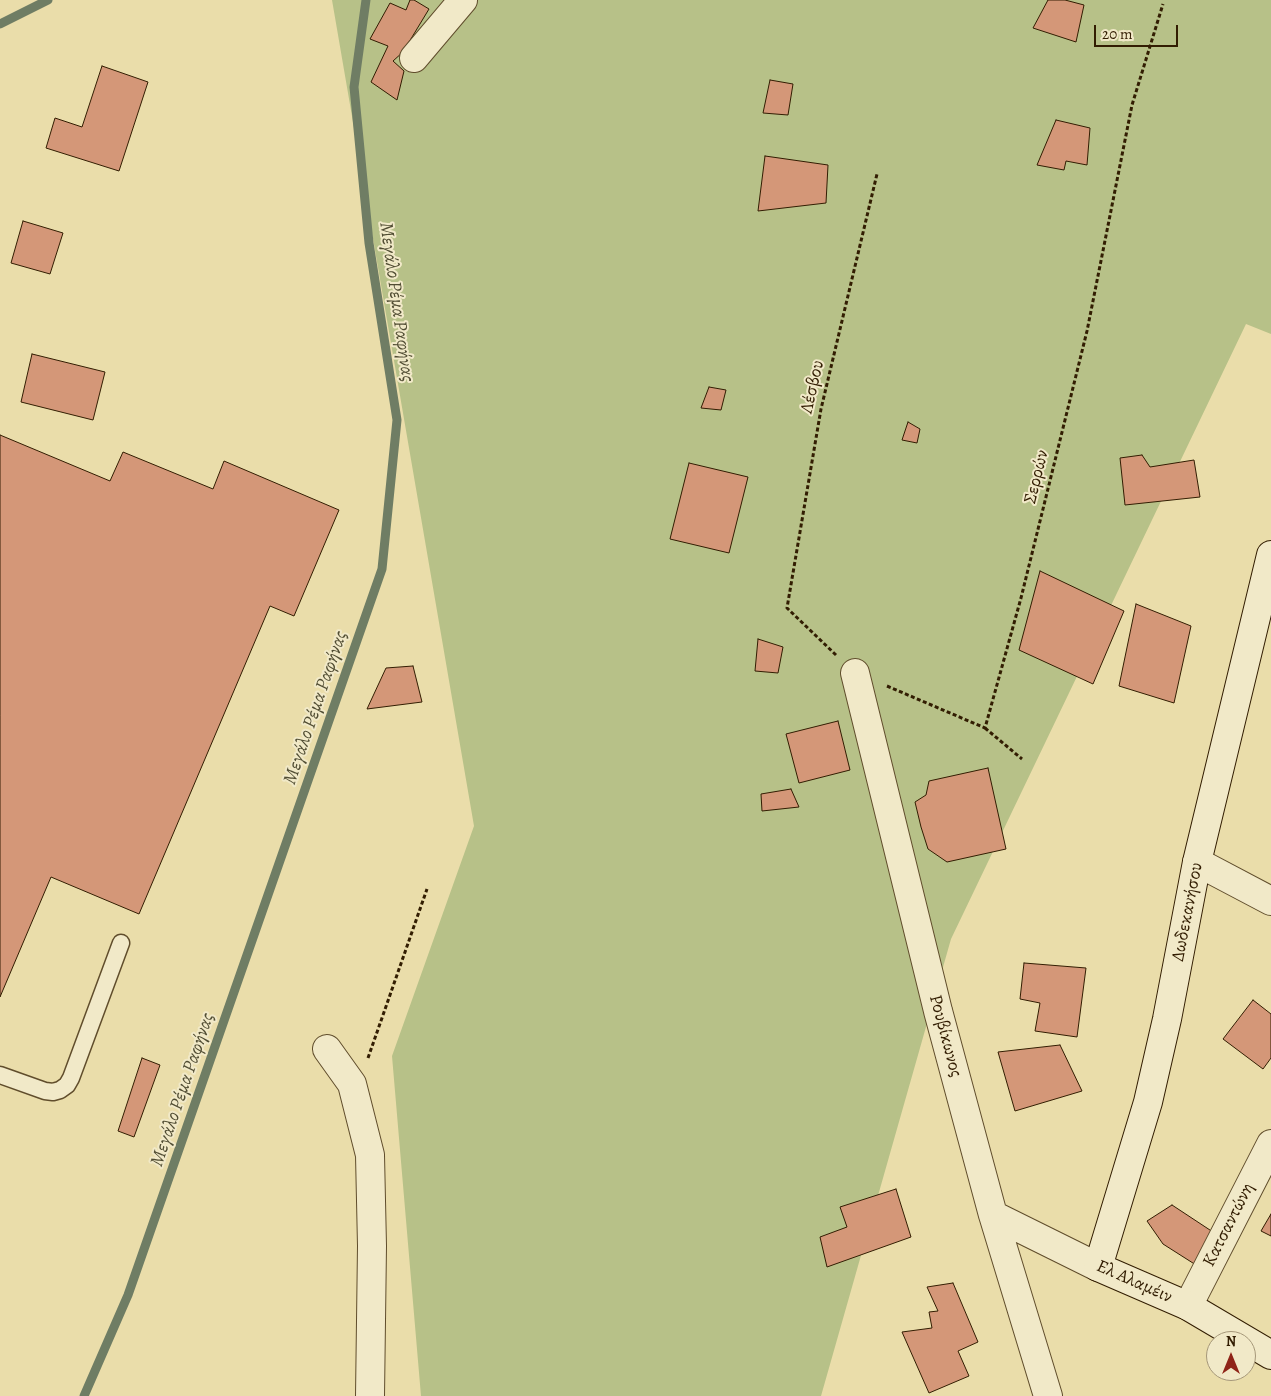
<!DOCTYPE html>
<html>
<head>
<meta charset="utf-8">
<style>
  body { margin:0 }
  #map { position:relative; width:1271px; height:1396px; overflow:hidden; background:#eaddaa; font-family:Alegreya,serif }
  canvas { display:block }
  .north { position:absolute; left:1206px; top:1331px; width:50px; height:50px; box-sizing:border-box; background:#f1e9c8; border:1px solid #a59779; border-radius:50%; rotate:0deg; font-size:14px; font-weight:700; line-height:20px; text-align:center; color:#321d02 }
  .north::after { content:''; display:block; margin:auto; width:18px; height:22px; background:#8f2418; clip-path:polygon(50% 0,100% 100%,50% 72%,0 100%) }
  .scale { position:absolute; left:1094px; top:25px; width:84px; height:22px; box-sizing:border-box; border:2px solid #321d02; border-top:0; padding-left:6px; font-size:15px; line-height:18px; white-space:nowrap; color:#321d02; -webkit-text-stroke:4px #f1e9c8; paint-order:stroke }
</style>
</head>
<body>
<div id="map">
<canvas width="1271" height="1396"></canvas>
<div class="north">N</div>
<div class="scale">20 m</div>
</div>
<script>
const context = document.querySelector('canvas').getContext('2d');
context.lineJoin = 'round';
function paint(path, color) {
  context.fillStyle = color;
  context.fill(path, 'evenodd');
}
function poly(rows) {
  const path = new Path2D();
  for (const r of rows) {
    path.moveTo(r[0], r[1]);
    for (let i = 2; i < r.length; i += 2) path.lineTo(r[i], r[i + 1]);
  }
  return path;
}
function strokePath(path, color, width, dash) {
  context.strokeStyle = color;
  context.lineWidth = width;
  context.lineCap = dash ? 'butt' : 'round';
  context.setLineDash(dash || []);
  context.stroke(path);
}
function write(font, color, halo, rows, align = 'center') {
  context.font = font + ' Alegreya,serif';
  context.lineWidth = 4;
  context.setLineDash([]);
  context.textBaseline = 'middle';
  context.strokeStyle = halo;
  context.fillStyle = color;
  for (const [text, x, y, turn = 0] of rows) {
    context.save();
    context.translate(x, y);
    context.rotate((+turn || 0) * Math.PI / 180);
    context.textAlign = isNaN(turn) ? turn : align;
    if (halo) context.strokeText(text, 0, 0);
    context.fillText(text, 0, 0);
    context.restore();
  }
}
paint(poly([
  [332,0,1271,0,1271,334,1246,324,951,939,821,1396,421,1396,392,1056,474,826]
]), '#b7c188');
strokePath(poly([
  [0,24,48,0],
  [84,1396,128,1295,382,569,397,420,369,243,354,87,366,0]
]), '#6f7d64', 9);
const building = poly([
  [410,0,414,0,429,9,403,52,393,61,404,71,397,100,371,82,388,46,370,39,390,3,406,10,410,0],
  [1048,0,1065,0,1084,5,1076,42,1033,28,1048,0],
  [102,66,148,82,119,171,46,148,55,118,82,127,102,66],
  [770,80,793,84,788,115,763,113,770,80],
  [1056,120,1090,128,1087,165,1066,161,1064,170,1037,165,1056,120],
  [765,156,828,165,826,203,758,211,765,156],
  [23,221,63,233,50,274,11,263,23,221],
  [32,354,105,372,93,420,21,402,32,354],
  [709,387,726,390,721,410,701,408,709,387],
  [908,422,920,429,917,443,902,440,908,422],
  [0,435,110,481,123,452,213,489,224,461,339,510,294,616,270,606,139,914,51,877,0,997,0,435],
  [1142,455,1150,467,1194,460,1200,497,1125,505,1120,458,1142,455],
  [689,463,748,477,729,553,670,539,689,463],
  [1040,571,1124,611,1093,684,1019,650,1040,571],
  [1136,604,1191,626,1174,703,1119,686,1136,604],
  [758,639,783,647,778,673,755,671,758,639],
  [413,666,422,702,367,709,386,668,413,666],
  [838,721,850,770,799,783,786,734,838,721],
  [988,768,1006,849,947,862,928,849,921,827,915,802,926,795,929,781,988,768],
  [791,789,799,807,762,811,761,794,791,789],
  [1024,963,1086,968,1077,1037,1035,1031,1040,1003,1020,999,1024,963],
  [1253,1000,1271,1014,1271,1058,1263,1069,1223,1039,1253,1000],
  [1060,1045,1082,1091,1015,1111,998,1052,1060,1045],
  [142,1058,160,1065,134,1137,118,1131,142,1058],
  [896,1189,911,1237,827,1267,820,1237,847,1227,840,1207,896,1189],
  [1172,1205,1216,1234,1196,1265,1163,1244,1147,1221,1172,1205],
  [1271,1214,1271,1236,1261,1231,1271,1214],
  [953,1283,978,1342,958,1351,969,1376,929,1393,902,1332,932,1328,929,1312,938,1311,927,1287,953,1283]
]);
paint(building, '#d49778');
strokePath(building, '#321d02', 1);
const lane = poly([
  [0,1075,45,1091,53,1092,60,1090,67,1085,71,1078,121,943]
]);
const street = poly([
  [414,58,463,0],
  [855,673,938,1011,993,1215,1048,1396],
  [1197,862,1271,901],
  [327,1049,352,1084,370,1155,372,1246,370,1396],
  [993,1215,1098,1267],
  [1188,1306,1271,1144]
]);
const secondary = poly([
  [1271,555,1197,862,1167,1019,1148,1102,1098,1267,1188,1306,1271,1355]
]);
strokePath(lane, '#604d2c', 19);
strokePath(street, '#604d2c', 30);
strokePath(secondary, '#321d02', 30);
strokePath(poly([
  [836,655,787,608,821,409,877,174],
  [887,686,985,728,1021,598,1087,331,1132,105,1163,4],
  [985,728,1022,759],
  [368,1058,427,889]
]), '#321d02', 3, [4, 2.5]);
strokePath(lane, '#f1e9c8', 16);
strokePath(street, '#f1e9c8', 28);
strokePath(secondary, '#f1e9c8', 28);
write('18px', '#321d02', '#f1e9c8', [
  ["Λέσβου",813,387,-77],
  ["Σερρών",1037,477,-76],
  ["Δωδεκανήσου",1188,912,-79],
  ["Ρουβίκωνος",945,1036,75],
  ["Κατσαντώνη",1229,1225,-63],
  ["Ελ Αλαμέιν",1134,1282,24]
]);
write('italic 19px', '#514d33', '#f1e9c8', [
  ["Μεγάλο Ρέμα Ραφήνας",396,302,82],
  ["Μεγάλο Ρέμα Ραφήνας",316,708,-71],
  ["Μεγάλο Ρέμα Ραφήνας",183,1090,-71]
]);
</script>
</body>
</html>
